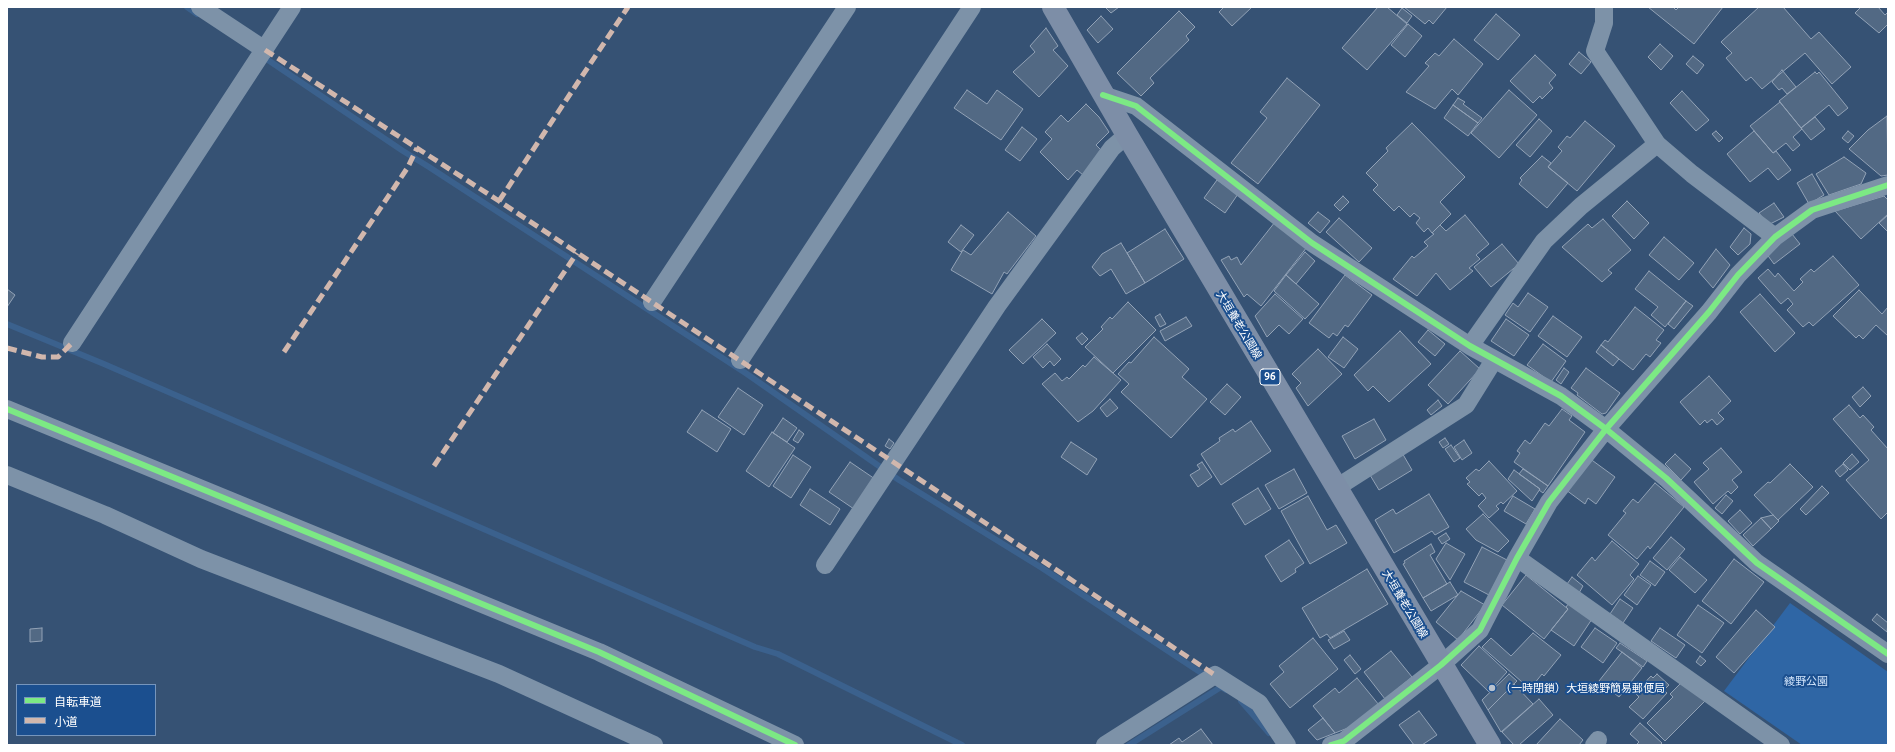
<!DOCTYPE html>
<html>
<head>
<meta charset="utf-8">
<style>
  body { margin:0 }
  #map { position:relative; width:1895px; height:752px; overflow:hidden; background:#365274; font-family:Ubuntu,"Noto Sans JP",sans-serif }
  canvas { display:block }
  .frame { position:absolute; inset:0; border:8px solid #fff; pointer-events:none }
  .legend { position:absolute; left:16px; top:684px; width:140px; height:52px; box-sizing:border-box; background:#1b4f8f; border:1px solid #7695bc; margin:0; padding:5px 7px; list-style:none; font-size:12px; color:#fff }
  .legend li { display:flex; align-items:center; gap:8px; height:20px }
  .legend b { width:20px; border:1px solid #7695bc }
</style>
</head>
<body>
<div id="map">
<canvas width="1895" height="752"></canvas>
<div class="frame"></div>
<ul class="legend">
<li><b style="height:5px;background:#7ce984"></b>自転車道</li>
<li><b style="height:5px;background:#d1b7ad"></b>小道</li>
</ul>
</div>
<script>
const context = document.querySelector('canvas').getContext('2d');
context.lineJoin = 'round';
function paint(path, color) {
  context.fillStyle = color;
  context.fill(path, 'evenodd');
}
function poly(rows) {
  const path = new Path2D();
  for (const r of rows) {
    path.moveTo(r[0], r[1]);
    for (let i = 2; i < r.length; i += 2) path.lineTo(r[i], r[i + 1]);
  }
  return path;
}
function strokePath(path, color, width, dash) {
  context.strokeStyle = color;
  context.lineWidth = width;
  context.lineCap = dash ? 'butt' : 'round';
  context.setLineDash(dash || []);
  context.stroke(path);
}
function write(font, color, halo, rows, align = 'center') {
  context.font = font + ' Ubuntu,"Noto Sans JP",sans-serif';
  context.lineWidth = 4;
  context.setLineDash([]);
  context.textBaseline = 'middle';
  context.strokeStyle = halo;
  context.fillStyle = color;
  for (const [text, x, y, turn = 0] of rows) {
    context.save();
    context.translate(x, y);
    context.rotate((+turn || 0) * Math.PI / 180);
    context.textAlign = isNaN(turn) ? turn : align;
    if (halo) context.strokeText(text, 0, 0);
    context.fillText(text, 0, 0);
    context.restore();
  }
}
paint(poly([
  [1790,603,1888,672,1888,745,1802,745,1724,691]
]), '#2f66a5');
strokePath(poly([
  [187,7,197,14],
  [262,56,403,151,429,167,747,374,899,480,1042,568,1209,678],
  [7,324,104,364,755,647,778,654,962,745],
  [1241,701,1269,733],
  [1129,745,1221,687,1226,690]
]), '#3b618d', 6);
const building = poly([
  [1105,7,1119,7,1111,13,1105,7],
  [1224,7,1252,7,1232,26,1219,12,1224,7],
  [1378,7,1387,7,1407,24,1367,70,1342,48,1378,7],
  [1404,7,1447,7,1433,24,1429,20,1425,24,1404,7],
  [1648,7,1673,7,1676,10,1679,7,1723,7,1694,44,1648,7],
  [1759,7,1783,7,1811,39,1819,32,1851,67,1832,84,1805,53,1762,89,1751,77,1746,81,1726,58,1732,53,1721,42,1759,7],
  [1861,7,1878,7,1885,15,1888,12,1888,24,1879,33,1855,13,1861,7],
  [1402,8,1412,16,1407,23,1397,15,1402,8],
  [1179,11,1195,27,1186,36,1189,40,1150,78,1154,83,1141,96,1117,73,1179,11],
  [1496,14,1520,35,1498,60,1474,40,1496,14],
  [1101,16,1113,29,1098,43,1087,30,1101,16],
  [1408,24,1422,36,1405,57,1391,45,1408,24],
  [1046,28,1058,46,1053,50,1068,66,1039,97,1013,72,1035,52,1030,46,1046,28],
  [1454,39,1483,64,1458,95,1452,89,1435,109,1406,92,1429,66,1425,63,1435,53,1439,56,1454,39],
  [1660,44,1673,56,1661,70,1648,57,1660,44],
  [1579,52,1591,62,1581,74,1569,64,1579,52],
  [1535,55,1556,75,1549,83,1553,88,1542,99,1540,96,1533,103,1510,81,1535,55],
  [1693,56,1704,65,1697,74,1686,64,1693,56],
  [1782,70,1796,87,1787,94,1782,88,1779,90,1772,82,1782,70],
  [1815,72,1817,74,1819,72,1848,108,1838,116,1829,105,1801,128,1779,101,1815,72],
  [1287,78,1320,105,1258,184,1231,163,1267,118,1260,112,1287,78],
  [967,90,987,104,997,90,1023,109,1001,140,954,108,967,90],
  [1509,90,1537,115,1499,158,1471,133,1509,90],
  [1682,91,1709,120,1696,131,1670,103,1682,91],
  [1458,98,1465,102,1463,104,1482,118,1478,123,1453,105,1458,98],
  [1780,102,1802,129,1793,137,1800,145,1793,151,1786,143,1773,153,1750,126,1780,102],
  [1086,104,1099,117,1109,132,1096,145,1101,150,1083,175,1077,170,1068,180,1040,152,1052,139,1045,132,1061,115,1068,122,1086,104],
  [1453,105,1478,123,1468,136,1444,118,1453,105],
  [1887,116,1888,175,1881,176,1849,149,1868,130,1887,116],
  [1815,117,1825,129,1811,140,1801,128,1815,117],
  [1539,119,1552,131,1530,157,1516,145,1539,119],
  [1585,121,1615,146,1577,191,1548,167,1562,151,1558,147,1567,136,1570,138,1585,121],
  [1412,123,1465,177,1440,202,1451,214,1432,233,1428,228,1424,232,1416,223,1420,218,1414,213,1410,217,1399,206,1394,211,1373,190,1378,185,1366,173,1388,151,1386,148,1412,123],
  [1022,127,1037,139,1020,161,1005,150,1022,127],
  [1716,131,1723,138,1719,142,1712,134,1716,131],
  [1754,131,1773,153,1776,151,1791,170,1778,180,1768,168,1750,182,1727,154,1754,131],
  [1848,131,1854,136,1848,143,1842,138,1848,131],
  [1542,156,1551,163,1548,167,1568,183,1547,208,1519,184,1522,180,1520,178,1542,156],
  [1844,157,1866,173,1861,184,1829,195,1816,174,1844,157],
  [1812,174,1824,195,1809,204,1797,183,1812,174],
  [1217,180,1238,194,1225,213,1204,198,1217,180],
  [1343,196,1349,202,1340,211,1334,205,1343,196],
  [1884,196,1888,200,1888,214,1861,239,1835,211,1884,196],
  [1627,201,1649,223,1634,239,1612,216,1627,201],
  [1774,203,1784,217,1768,225,1759,213,1774,203],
  [1008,212,1036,236,1007,274,1004,272,1003,274,992,294,951,270,963,250,971,255,1008,212],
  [1318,212,1330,221,1320,233,1308,223,1318,212],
  [1465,215,1489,244,1476,255,1480,259,1469,268,1473,271,1450,290,1436,273,1417,296,1393,279,1412,256,1414,258,1428,246,1424,242,1434,234,1432,233,1440,225,1446,231,1465,215],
  [1888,215,1888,232,1879,223,1888,215],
  [1339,218,1372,248,1359,262,1326,232,1339,218],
  [1603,219,1631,250,1608,270,1612,273,1602,282,1562,247,1588,224,1592,228,1603,219],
  [1275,222,1307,247,1261,306,1247,294,1244,297,1221,260,1229,256,1231,260,1237,257,1241,265,1275,222],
  [961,225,974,235,961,252,948,242,961,225],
  [1744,228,1751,234,1750,244,1738,255,1730,247,1744,228],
  [1165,229,1184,259,1145,283,1127,253,1165,229],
  [1792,234,1800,244,1774,264,1766,253,1792,234],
  [1664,237,1694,263,1679,280,1649,255,1664,237],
  [1121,243,1145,283,1126,294,1111,269,1100,276,1092,267,1102,254,1121,243],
  [1502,244,1519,264,1491,287,1474,267,1502,244],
  [1716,249,1730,265,1713,288,1699,272,1716,249],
  [1305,252,1315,261,1296,284,1286,275,1305,252],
  [1833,256,1859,285,1813,326,1809,322,1803,327,1787,310,1793,304,1788,298,1781,304,1758,278,1768,269,1775,277,1778,273,1794,291,1803,282,1800,279,1811,269,1814,272,1833,256],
  [1649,271,1686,301,1665,327,1651,315,1658,307,1635,289,1649,271],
  [1286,275,1319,304,1305,319,1274,291,1286,275],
  [1345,275,1372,295,1348,327,1345,325,1337,336,1333,333,1329,338,1309,323,1345,275],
  [7,289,15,295,7,307,7,289],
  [1859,290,1882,314,1888,307,1888,336,1876,325,1863,339,1859,335,1856,338,1833,316,1859,290],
  [1528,293,1548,307,1530,332,1505,315,1513,303,1518,307,1528,293],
  [1275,294,1303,319,1289,334,1279,325,1267,337,1255,316,1275,294],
  [1760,294,1795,333,1775,352,1740,312,1760,294],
  [1686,301,1693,306,1674,329,1668,324,1686,301],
  [1128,302,1156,330,1113,373,1085,347,1103,329,1101,327,1110,317,1112,319,1128,302],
  [1635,307,1664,330,1656,340,1661,343,1650,357,1646,354,1633,370,1601,345,1605,340,1608,342,1635,307],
  [1160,314,1166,324,1160,327,1155,317,1160,314],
  [1553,316,1582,337,1567,357,1538,336,1553,316],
  [1186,317,1192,326,1165,341,1160,331,1186,317],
  [1042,319,1056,333,1023,364,1009,350,1042,319],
  [1506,319,1529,335,1514,356,1491,341,1506,319],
  [1428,330,1445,344,1435,356,1418,342,1428,330],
  [1400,331,1431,364,1389,402,1373,386,1368,391,1354,375,1400,331],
  [1082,333,1088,339,1082,345,1076,338,1082,333],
  [1154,337,1189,369,1182,377,1207,399,1171,438,1121,392,1129,384,1118,374,1129,362,1131,363,1154,337],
  [1343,337,1358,349,1344,368,1328,357,1343,337],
  [1047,344,1061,359,1054,366,1050,361,1043,368,1033,357,1047,344],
  [1543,344,1566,361,1551,382,1527,365,1543,344],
  [1601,345,1619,359,1613,366,1596,352,1601,345],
  [1318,349,1342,374,1308,406,1296,388,1301,383,1292,374,1318,349],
  [1460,351,1480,369,1448,404,1428,385,1460,351],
  [1094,357,1121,380,1093,411,1078,422,1042,384,1055,373,1062,381,1067,377,1069,379,1083,365,1085,367,1094,357],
  [1564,368,1569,372,1561,384,1556,380,1564,368],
  [1586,368,1620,393,1606,413,1602,414,1577,395,1578,393,1571,388,1586,368],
  [1709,376,1731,401,1718,413,1724,419,1717,425,1712,419,1707,423,1705,420,1700,425,1680,402,1709,376],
  [1227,384,1241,397,1225,415,1210,402,1227,384],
  [1863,387,1871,396,1860,407,1852,397,1863,387],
  [738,388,763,405,744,435,718,417,738,388],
  [1110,399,1118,408,1107,417,1100,408,1110,399],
  [1438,400,1442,406,1431,415,1427,410,1438,400],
  [1849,405,1860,418,1863,415,1874,427,1871,430,1888,449,1888,512,1881,519,1846,480,1869,460,1833,419,1849,405],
  [1562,409,1572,416,1569,420,1585,432,1548,486,1514,462,1520,453,1517,451,1525,440,1530,444,1545,423,1549,426,1562,409],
  [702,410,731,429,717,452,687,432,702,410],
  [783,418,797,428,787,442,773,433,783,418],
  [1374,419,1386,440,1355,459,1342,436,1374,419],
  [1251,421,1271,451,1221,485,1201,454,1220,441,1219,438,1233,429,1235,432,1251,421],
  [799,430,804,434,798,443,793,440,799,430],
  [772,432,795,448,769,487,746,471,772,432],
  [1445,438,1449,444,1443,448,1439,442,1445,438],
  [889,439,894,443,890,449,885,446,889,439],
  [1464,440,1472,453,1462,460,1454,447,1464,440],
  [1071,442,1097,459,1087,475,1061,457,1071,442],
  [1451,445,1460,458,1454,462,1445,449,1451,445],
  [1721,448,1742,472,1732,480,1738,487,1731,494,1728,491,1713,504,1694,482,1709,469,1703,463,1721,448],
  [1401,451,1412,470,1379,490,1367,470,1401,451],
  [1675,454,1691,469,1681,480,1665,464,1675,454],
  [1852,454,1859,462,1850,470,1843,463,1852,454],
  [793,455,811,467,791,498,773,486,793,455],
  [1589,458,1615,477,1596,504,1588,498,1585,504,1566,490,1589,458],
  [1489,461,1517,491,1503,504,1501,502,1496,506,1499,509,1489,518,1478,506,1486,498,1482,493,1479,496,1467,484,1470,482,1466,478,1476,469,1479,471,1489,461],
  [850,462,875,479,854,509,829,492,850,462],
  [1202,462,1212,477,1198,487,1190,475,1200,469,1197,465,1202,462],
  [1790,464,1813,487,1778,520,1754,495,1768,482,1770,483,1790,464],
  [1843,464,1848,470,1840,477,1835,471,1843,464],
  [1294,469,1307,493,1279,509,1265,485,1294,469],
  [1523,469,1548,486,1543,493,1539,490,1540,489,1519,474,1523,469],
  [1514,470,1540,489,1532,501,1508,479,1514,470],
  [1655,483,1684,507,1650,549,1648,546,1637,559,1608,535,1626,513,1623,511,1633,499,1638,503,1655,483],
  [1822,486,1829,493,1806,515,1800,509,1822,486],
  [1258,488,1271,509,1245,525,1232,504,1258,488],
  [810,489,840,509,830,525,800,505,810,489],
  [1429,494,1449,527,1435,535,1432,531,1394,553,1375,520,1393,509,1396,514,1429,494],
  [1726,495,1733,501,1722,514,1715,508,1726,495],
  [1308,496,1327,530,1336,525,1347,543,1310,564,1281,511,1308,496],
  [1513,496,1535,509,1526,524,1504,511,1513,496],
  [1740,510,1752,523,1740,534,1728,521,1740,510],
  [1483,514,1509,541,1498,552,1476,540,1466,529,1483,514],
  [1773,515,1779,521,1771,529,1761,518,1773,515],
  [1761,518,1771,529,1753,546,1743,535,1761,518],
  [1446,533,1450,539,1442,544,1438,538,1446,533],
  [1671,537,1685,549,1667,570,1653,558,1671,537],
  [1289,540,1304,563,1295,569,1296,572,1281,582,1265,556,1289,540],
  [1612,541,1639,564,1630,575,1634,579,1612,605,1577,575,1592,557,1595,561,1612,541],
  [1446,543,1465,554,1450,580,1436,559,1446,543],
  [1431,544,1435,552,1430,555,1447,584,1423,598,1403,564,1405,563,1404,561,1431,544],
  [1482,547,1507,560,1489,595,1464,582,1482,547],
  [1680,557,1707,580,1695,593,1669,570,1680,557],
  [1734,559,1764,582,1731,624,1702,601,1734,559],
  [1650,561,1665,572,1655,586,1640,575,1650,561],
  [1367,569,1388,604,1330,638,1327,634,1320,638,1302,608,1367,569],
  [1526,575,1568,609,1544,639,1502,605,1526,575],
  [1638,576,1651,585,1637,605,1624,595,1638,576],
  [1572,577,1583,586,1579,593,1567,584,1572,577],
  [1450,582,1458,595,1431,611,1423,598,1450,582],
  [1461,591,1485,605,1458,640,1436,622,1461,591],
  [1620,599,1633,608,1623,623,1610,614,1620,599],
  [1569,603,1592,619,1574,646,1551,630,1568,609,1566,607,1569,603],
  [1698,605,1724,623,1702,653,1677,635,1698,605],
  [1756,610,1775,627,1734,673,1716,657,1756,610],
  [1877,614,1888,623,1887,632,1872,620,1877,614],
  [42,628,42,641,30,642,30,629,42,628],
  [1595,628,1617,643,1603,663,1581,647,1595,628],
  [1660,628,1685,645,1676,658,1651,641,1660,628],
  [1344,631,1350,640,1334,649,1328,640,1344,631],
  [1533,633,1561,655,1544,676,1542,674,1530,689,1482,647,1491,638,1511,656,1533,633],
  [1313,638,1338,669,1290,708,1270,684,1284,672,1279,666,1313,638],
  [1620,643,1647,661,1643,667,1616,648,1620,643],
  [1479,646,1507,672,1489,692,1461,665,1479,646],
  [1391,651,1412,677,1385,699,1364,672,1391,651],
  [1622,652,1642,668,1619,697,1599,681,1622,652],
  [1350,655,1361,669,1355,674,1344,660,1350,655],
  [1700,656,1706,661,1701,666,1696,662,1700,656],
  [1509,674,1517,681,1488,710,1482,700,1509,674],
  [1657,674,1669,685,1664,690,1667,693,1643,719,1629,707,1639,697,1635,693,1651,676,1653,678,1657,674],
  [1357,678,1379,705,1353,726,1335,733,1313,706,1335,688,1339,693,1357,678],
  [1681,683,1705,701,1665,741,1647,723,1673,697,1670,694,1681,683],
  [1514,684,1533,704,1501,732,1488,710,1514,684],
  [1539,699,1553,715,1519,745,1514,745,1502,732,1539,699],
  [1419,711,1437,735,1422,745,1414,745,1399,725,1419,711],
  [1323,718,1335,733,1317,740,1308,730,1323,718],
  [1560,719,1583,740,1579,745,1536,745,1560,719],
  [1640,723,1662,743,1660,745,1636,745,1639,742,1630,734,1640,723],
  [1201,729,1213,745,1169,745,1179,738,1182,742,1201,729]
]);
paint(building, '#526984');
strokePath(building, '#92a2b6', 1);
strokePath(poly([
  [200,7,265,50],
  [1604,7,1604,23,1595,51,1657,144,1692,174,1775,237],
  [1103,95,1136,106,1312,243,1470,346,1561,396,1606,429,1666,478,1757,563,1888,654],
  [652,302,847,7],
  [72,343,292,7],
  [1470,346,1544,241,1581,206,1657,144],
  [740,360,972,7],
  [7,409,599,652,795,745],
  [7,475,105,515,201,559,499,674,654,745],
  [1336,488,1466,405,1494,360],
  [1517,558,1781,745],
  [825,565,997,306,1112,148,1127,135],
  [1105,745,1215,675,1259,703,1287,745],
  [1331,745,1344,741,1441,665,1480,630,1517,558,1549,502,1606,429,1709,312,1738,275,1775,237,1812,210,1888,185],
  [1594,745,1598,740]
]), '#7d92a8', 18);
strokePath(poly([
  [1053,7,1127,135,1490,745]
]), '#7d8ea7', 22);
strokePath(poly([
  [265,50,499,201,1215,675],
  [499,201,628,7],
  [7,348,42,357,58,357,72,343],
  [284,352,408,167,417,148],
  [434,466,577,253]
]), '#d1b7ad', 5, [10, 5]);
strokePath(poly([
  [1103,95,1136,106,1312,243,1470,346,1561,396,1606,429,1666,478,1757,563,1888,654],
  [7,409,599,652,795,745],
  [1331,745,1344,741,1441,665,1480,630,1517,558,1549,502,1606,429,1709,312,1738,275,1775,237,1812,210,1888,185]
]), '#7ce984', 6);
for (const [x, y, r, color] of [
  [1492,688,4,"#b9c2ce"]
]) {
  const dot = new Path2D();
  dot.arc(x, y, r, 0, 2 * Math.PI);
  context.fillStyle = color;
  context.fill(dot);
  strokePath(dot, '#1b4f8f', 1.5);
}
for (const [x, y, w] of [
  [1270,377,20]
]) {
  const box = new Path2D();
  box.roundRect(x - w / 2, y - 8, w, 16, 3);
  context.fillStyle = '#1b4f8f';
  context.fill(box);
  strokePath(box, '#fff', 1);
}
write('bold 10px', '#fff', null, [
  ["96",1270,377]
]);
write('11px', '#fff', '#1b4f8f', [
  ["大垣養老公園線",1239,325,59],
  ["大垣養老公園線",1405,604,59]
]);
write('11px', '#cfe3fa', '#1b4f8f', [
  ["綾野公園",1806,681]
]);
write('11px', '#fff', '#1b4f8f', [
  ["（一時閉鎖）大垣綾野簡易郵便局",1500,688]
], 'left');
</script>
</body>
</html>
